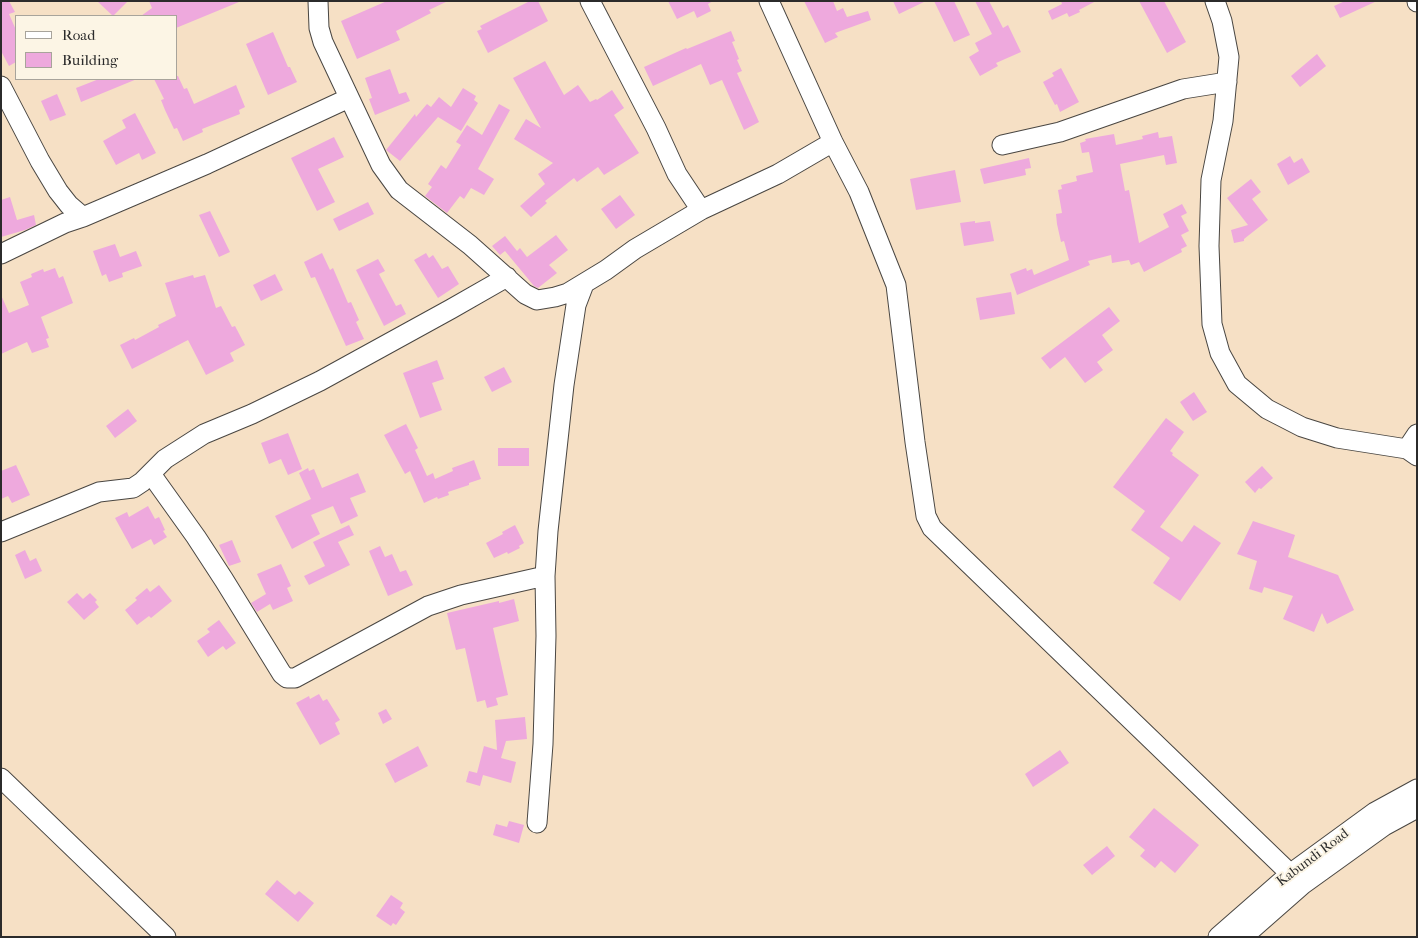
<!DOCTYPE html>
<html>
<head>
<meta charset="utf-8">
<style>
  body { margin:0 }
  #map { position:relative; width:1418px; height:938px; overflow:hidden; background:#f6e0c5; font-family:"IM FELL French Canon",serif }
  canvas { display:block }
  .frame { position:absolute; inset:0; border:2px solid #2b2b2b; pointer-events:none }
  .legend { position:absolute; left:15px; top:15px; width:162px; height:65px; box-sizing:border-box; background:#fcf5e5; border:1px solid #a8a49b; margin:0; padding:6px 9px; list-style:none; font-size:15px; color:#2b2b2b }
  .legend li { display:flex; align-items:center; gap:10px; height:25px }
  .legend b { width:25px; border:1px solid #a8a49b }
</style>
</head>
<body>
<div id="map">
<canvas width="1418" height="938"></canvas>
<div class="frame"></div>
<ul class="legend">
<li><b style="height:6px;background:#fff"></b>Road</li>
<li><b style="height:14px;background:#eea9dd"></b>Building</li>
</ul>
</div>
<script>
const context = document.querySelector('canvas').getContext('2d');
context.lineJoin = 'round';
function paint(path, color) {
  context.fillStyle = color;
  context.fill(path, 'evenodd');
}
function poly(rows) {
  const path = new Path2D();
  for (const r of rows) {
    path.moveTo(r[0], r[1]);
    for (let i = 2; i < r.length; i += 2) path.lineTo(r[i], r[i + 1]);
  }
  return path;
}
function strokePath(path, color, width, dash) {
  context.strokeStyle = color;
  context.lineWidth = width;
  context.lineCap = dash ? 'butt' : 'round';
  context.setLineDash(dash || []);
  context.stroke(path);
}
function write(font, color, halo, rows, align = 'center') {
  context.font = font + ' "IM FELL French Canon",serif';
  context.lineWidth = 4;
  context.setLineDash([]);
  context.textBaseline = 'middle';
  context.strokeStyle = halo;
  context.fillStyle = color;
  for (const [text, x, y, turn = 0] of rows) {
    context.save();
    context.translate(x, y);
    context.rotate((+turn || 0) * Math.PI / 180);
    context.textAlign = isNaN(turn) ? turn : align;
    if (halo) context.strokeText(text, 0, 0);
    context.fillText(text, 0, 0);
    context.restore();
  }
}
paint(poly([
  [1,1,9,1,15,12,9,14,16,30,16,62,9,66,1,51],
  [97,1,128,1,113,16],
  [149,1,239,1,239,2,176,28,176,16,141,16,152,8],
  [387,1,448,1,429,10,431,13,396,31,400,40,357,59,341,21],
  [530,1,538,1,548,21,488,53,477,31,482,29,480,26],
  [668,1,713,1,708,4,711,11,697,18,694,11,677,19],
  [804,1,833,1,837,11,843,8,847,17,868,11,871,20,835,33,838,37,825,43],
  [893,1,926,1,899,14],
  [934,1,954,1,970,35,954,42],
  [975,1,989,1,1003,28,1008,25,1021,52,996,63,998,66,980,76,969,57,979,51,975,43,992,34],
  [1061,1,1096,1,1079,10,1080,12,1069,17,1067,13,1052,20,1048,11,1062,4],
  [1139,1,1164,1,1186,42,1167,53],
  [1345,1,1377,1,1340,18,1334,6],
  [731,31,735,41,732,42,739,59,737,60,742,71,737,73,759,122,744,130,722,80,710,85,701,64,653,86,644,67,686,48,687,49],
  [273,32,288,67,290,67,297,82,268,95,246,44],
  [1317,54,1326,66,1300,87,1291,76],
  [545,61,564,95,578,85,590,102,596,99,597,100,612,90,624,108,614,115,639,153,604,175,598,167,577,182,574,178,545,201,547,203,531,217,520,206,545,184,538,174,553,163,514,139,526,119,541,128,513,78],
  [1061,68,1079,102,1060,112,1057,104,1055,105,1043,82,1054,76,1052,73],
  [390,69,399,94,406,92,410,101,375,115,369,99,372,98,365,78],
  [176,76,178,76,184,89,187,88,194,104,236,85,245,107,239,110,240,114,202,129,203,132,183,141,177,128,174,129,165,110,161,100,164,99,154,79,176,79],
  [99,79,137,79,81,102,76,88],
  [463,88,476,96,474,100,478,103,461,131,438,117,400,161,386,150,415,114,416,117,427,104,431,107,439,97,451,107],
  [57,94,66,115,50,121,41,101],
  [499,104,510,110,478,169,494,179,484,195,471,188,464,199,460,196,447,213,425,196,432,187,428,184,441,165,446,169,461,145,456,142,467,125,482,135],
  [135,113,156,153,142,160,139,153,116,165,103,141,126,128,122,120],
  [1158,132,1159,138,1172,136,1177,163,1166,165,1164,155,1120,164,1125,191,1129,190,1139,243,1169,227,1163,214,1182,204,1187,213,1181,216,1189,231,1181,235,1187,246,1181,249,1182,252,1144,272,1139,262,1131,265,1129,260,1112,263,1111,255,1088,261,1090,265,1017,295,1010,274,1026,268,1027,271,1032,269,1034,275,1069,260,1064,241,1061,242,1057,224,1056,214,1062,213,1058,190,1062,189,1061,185,1077,181,1076,176,1093,172,1089,152,1082,153,1080,143,1086,141,1085,139,1114,134,1116,145,1143,139,1142,136],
  [334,137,344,157,318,169,335,202,317,211,291,158],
  [1290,156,1294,163,1302,158,1310,172,1288,185,1277,164],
  [1029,158,1031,168,1025,169,1026,175,984,184,980,169],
  [955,170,961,202,916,210,910,179],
  [1251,179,1261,192,1252,199,1268,220,1244,239,1244,241,1234,243,1231,230,1248,225,1227,198],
  [620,195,635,215,616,229,601,209],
  [10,197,17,220,34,215,36,225,25,230,1,237,1,200],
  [368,202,374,214,339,231,333,219],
  [210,211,230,252,219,257,199,215],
  [975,221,975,223,990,221,994,241,964,246,960,223],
  [556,235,568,250,549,265,557,273,538,288,534,286,505,251,500,255,492,246,505,236,517,251,520,248,527,257],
  [115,244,120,257,136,251,142,266,122,273,123,277,109,282,106,274,102,276,93,251],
  [322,253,330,270,333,268,348,303,351,302,359,320,356,322,364,339,346,346,315,277,311,278,304,262],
  [426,253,429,258,433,255,442,269,448,266,459,284,438,298,414,260],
  [378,259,385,271,379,274,396,306,401,304,406,314,384,326,356,270],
  [55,268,59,278,63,276,73,303,41,317,49,338,46,339,49,347,32,353,27,342,1,354,1,295,9,313,29,305,20,282,32,277,31,274,43,269,44,272],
  [275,274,283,290,261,301,253,285],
  [193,275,194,278,205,275,216,308,221,306,232,327,235,326,245,345,230,353,234,361,206,375,188,340,132,369,120,345,134,338,135,340,159,327,158,325,176,316,165,283],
  [1011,292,1015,314,980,320,976,298],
  [1109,307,1120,321,1102,335,1113,350,1097,362,1103,370,1085,383,1065,357,1050,369,1041,358],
  [437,360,444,379,432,383,442,410,420,418,403,373],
  [504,367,512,382,492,392,484,377],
  [1194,392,1207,412,1193,421,1180,402],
  [128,409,137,421,115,438,106,426],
  [1166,418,1184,432,1170,451,1173,453,1172,455,1199,475,1160,527,1182,542,1194,525,1221,543,1180,601,1153,583,1170,558,1131,530,1145,511,1113,487],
  [406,424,418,448,415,450,427,476,433,473,435,479,453,471,452,468,474,460,481,479,469,483,469,485,448,492,449,495,438,499,437,497,424,503,410,471,405,474,384,435],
  [288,433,302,469,288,475,281,459,269,464,261,443],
  [498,448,529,448,529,466,498,466],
  [16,465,30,495,12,503,8,496,1,499,1,471],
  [1262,466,1273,478,1261,489,1259,488,1255,493,1245,482],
  [308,468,309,471,314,469,322,488,358,473,366,492,350,498,358,516,341,524,333,506,311,515,320,534,292,549,275,516,311,499,299,473],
  [148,506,155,519,159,517,165,530,163,531,167,537,154,545,151,539,132,549,115,518,127,512,129,517],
  [1253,521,1295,535,1288,557,1338,575,1354,610,1327,624,1322,613,1314,632,1283,619,1293,596,1264,587,1262,593,1249,589,1257,561,1237,554],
  [349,525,354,535,338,542,350,565,309,585,304,576,325,566,313,542],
  [515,525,524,543,519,546,520,548,508,554,507,552,494,558,486,543,503,534,502,532],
  [232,540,241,562,229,566,219,545],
  [380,546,385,557,392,554,400,572,406,570,413,585,388,596,369,551],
  [25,550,30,561,36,558,42,571,25,579,15,555],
  [281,564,291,586,287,588,293,601,273,610,270,604,257,612,251,603,266,594,257,574],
  [159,585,172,601,151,618,149,616,137,625,125,610,137,600,135,598,147,588,150,592],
  [77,593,83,599,90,593,97,600,95,602,99,607,84,620,67,602],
  [514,599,519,621,493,628,508,695,496,698,498,705,487,708,485,700,477,702,465,648,456,650,447,613,499,601,499,603],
  [219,620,236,643,226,650,223,646,208,657,197,641,210,632,207,629],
  [319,694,323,701,327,699,340,720,335,723,340,734,320,745,296,703,309,696,310,699],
  [386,709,392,719,383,724,378,713],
  [525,717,527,739,506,741,501,758,516,762,511,783,483,775,480,786,466,782,469,771,477,773,484,746,497,750,495,720],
  [418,746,428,766,395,783,385,764],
  [1060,750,1069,763,1033,787,1025,774],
  [1154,808,1199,845,1175,873,1161,861,1155,868,1140,856,1145,850,1129,837],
  [509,821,524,825,519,843,493,835,496,824,507,827],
  [1107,846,1115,856,1092,875,1083,865],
  [277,880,295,895,299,891,314,903,298,922,265,894],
  [391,895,403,903,400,908,405,912,396,925,393,923,391,926,376,916]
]), '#eea9dd');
const minor = poly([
  [318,1,319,28,323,42,381,165,399,190,470,245,525,294,537,300,555,297,568,293,606,270,635,249,701,210],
  [590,1,656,128,677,174,701,210,778,174,833,142],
  [769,1,833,142,859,192,896,285,915,442,926,516,932,528,1302,885],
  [1215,1,1222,21,1229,57,1223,121,1211,180,1209,246,1212,324,1220,353,1237,384,1267,409,1302,427,1337,438,1407,449,1417,456],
  [1417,1,1417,2],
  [1,86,40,161,58,191,69,205,83,217,207,164,349,98],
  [1002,145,1060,132,1183,89,1227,82],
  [1,254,65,223,83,217],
  [1407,449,1417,434],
  [151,474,196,537,224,580,282,674,287,678,295,678,428,606,461,595,545,576],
  [1,532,99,492,133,488,142,482,165,459,204,434,252,414,320,381,451,309,507,277],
  [1,778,166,937],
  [537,823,543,744,546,636,545,576,548,531,564,385,576,305,584,284],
  [1218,937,1290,874,1375,812,1417,789],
  [1243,937,1302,885,1384,826,1417,808]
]);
strokePath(minor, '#494642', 21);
strokePath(minor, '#fff', 19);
write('14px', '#2b2b2b', '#fcf5e5', [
  ["Kabundi Road",1313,858,-37]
]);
</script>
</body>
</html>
